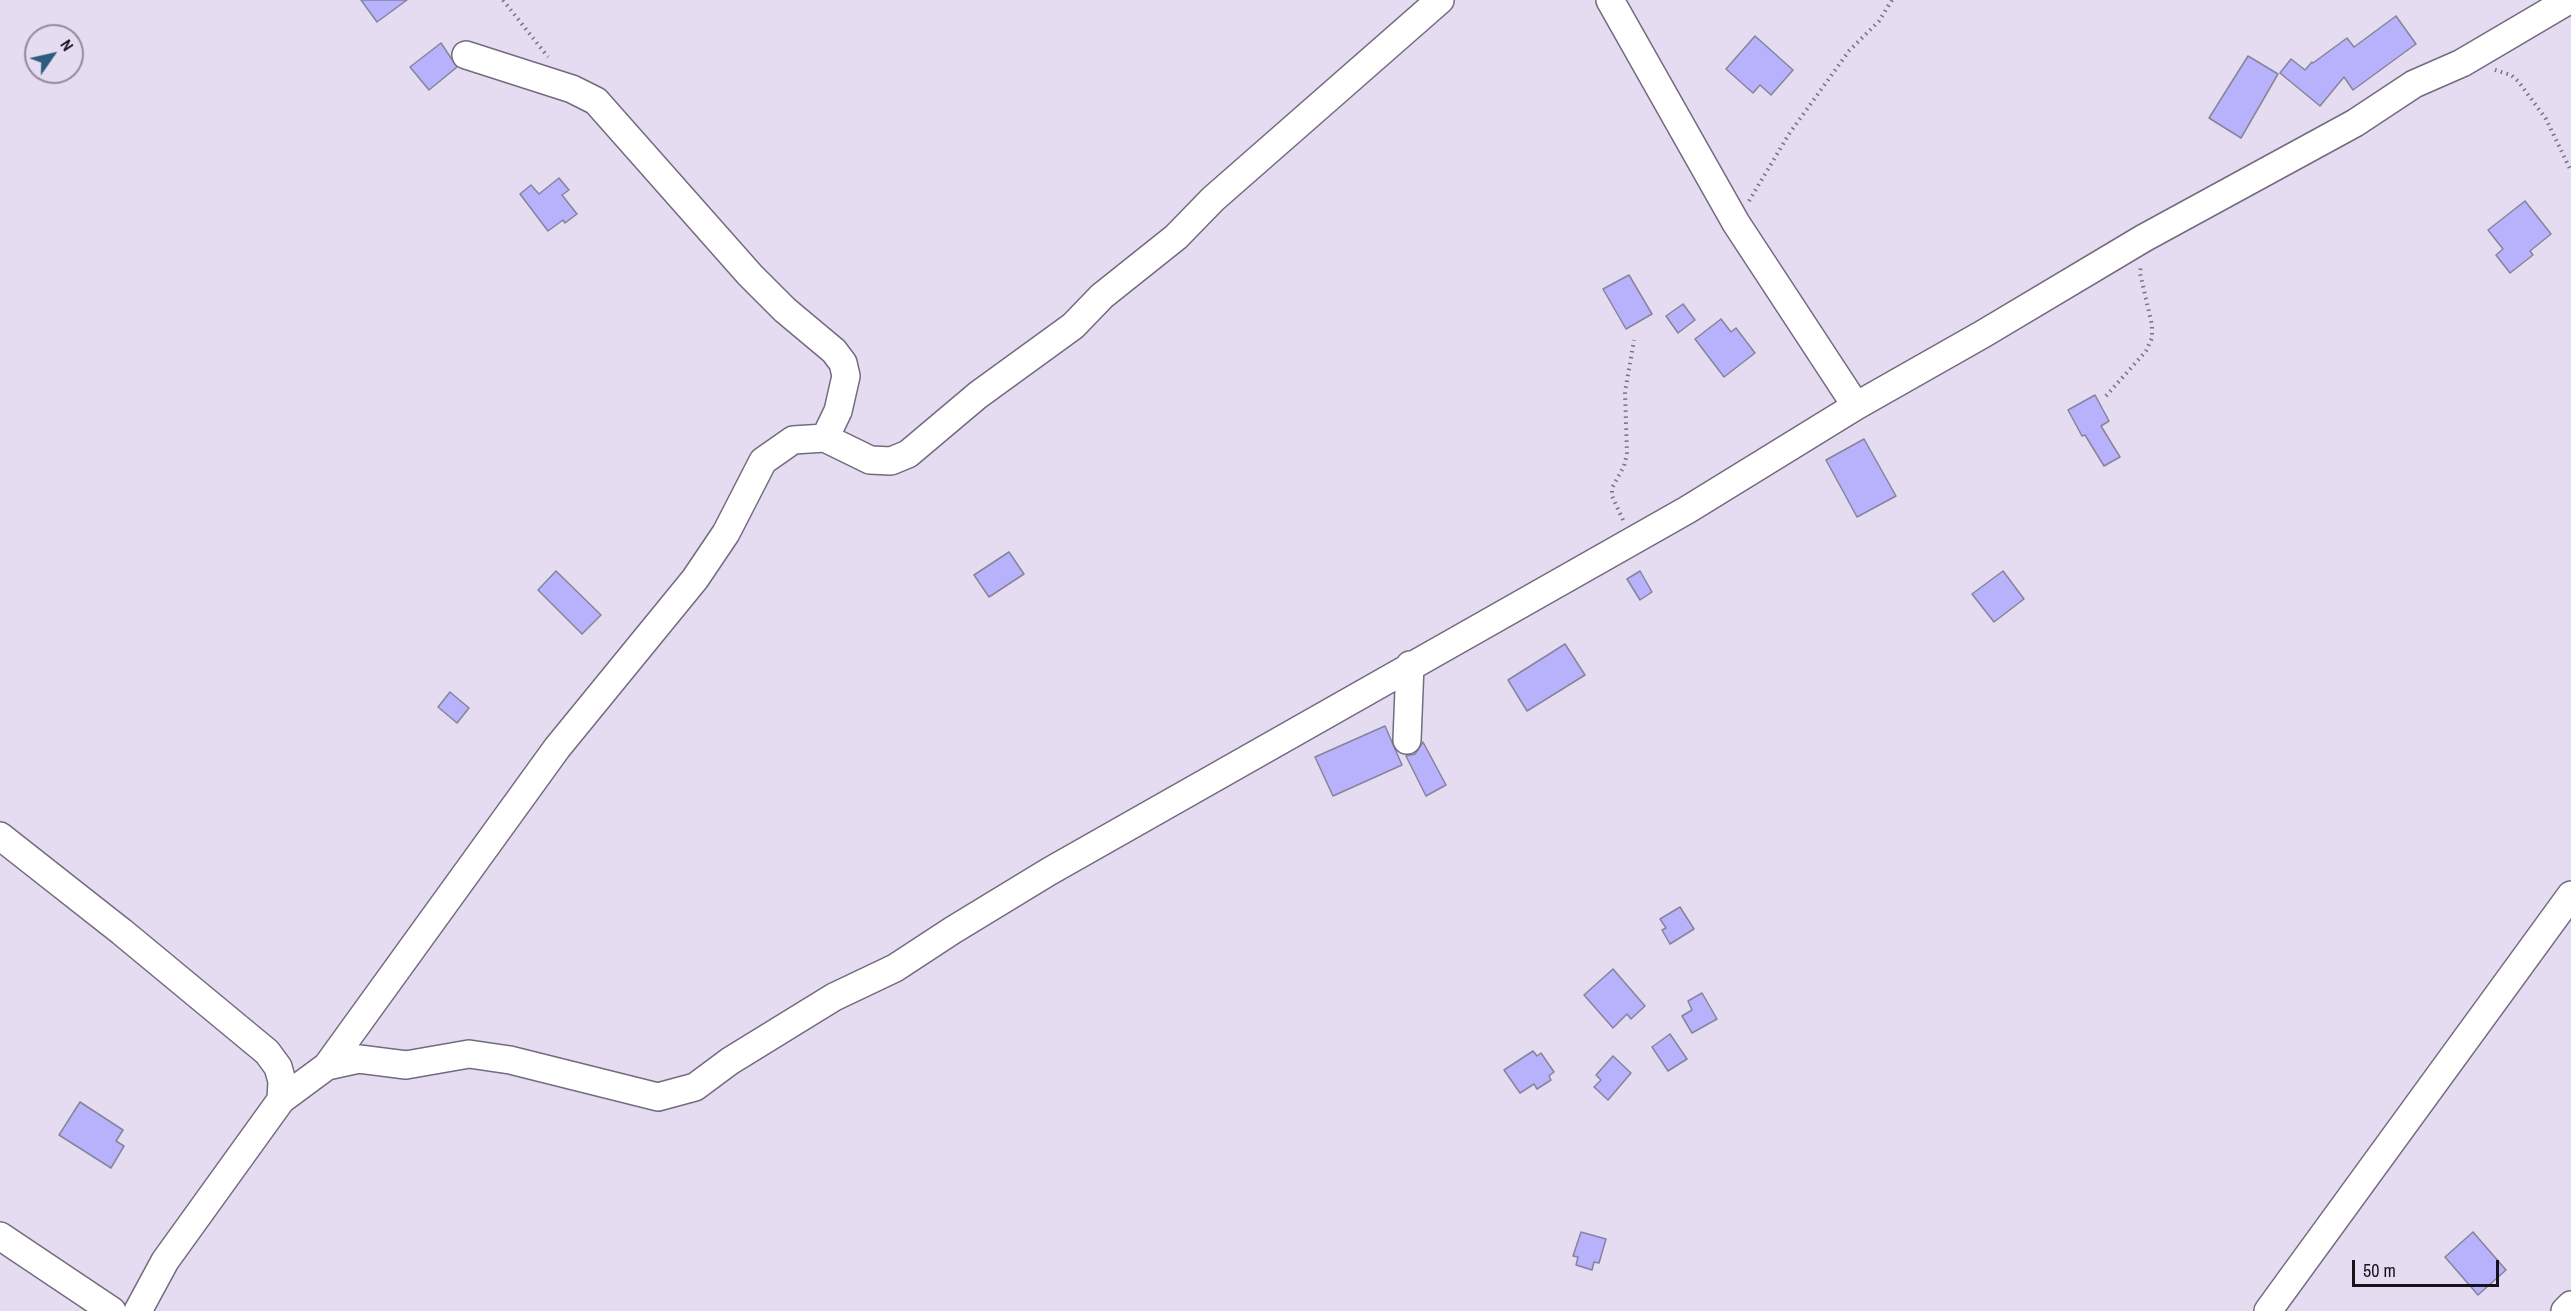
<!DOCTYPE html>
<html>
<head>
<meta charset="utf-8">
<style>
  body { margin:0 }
  #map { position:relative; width:2571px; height:1311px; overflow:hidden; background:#e6dcf2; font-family:"Archivo Narrow",sans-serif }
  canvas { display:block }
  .north { position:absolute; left:24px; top:24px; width:60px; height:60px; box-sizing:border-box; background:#e6dcf2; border:2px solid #928b9c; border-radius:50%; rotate:56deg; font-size:16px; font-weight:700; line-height:24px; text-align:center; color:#15121a }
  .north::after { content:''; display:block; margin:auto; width:21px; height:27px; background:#2d5d7c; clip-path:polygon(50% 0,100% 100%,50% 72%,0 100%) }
  .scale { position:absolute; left:2352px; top:1260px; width:147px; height:27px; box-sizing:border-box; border:3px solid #15121a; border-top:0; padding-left:8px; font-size:18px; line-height:21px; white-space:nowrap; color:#15121a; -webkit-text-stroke:4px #e6dcf2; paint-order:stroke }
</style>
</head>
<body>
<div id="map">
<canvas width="2571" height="1311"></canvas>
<div class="north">N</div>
<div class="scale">50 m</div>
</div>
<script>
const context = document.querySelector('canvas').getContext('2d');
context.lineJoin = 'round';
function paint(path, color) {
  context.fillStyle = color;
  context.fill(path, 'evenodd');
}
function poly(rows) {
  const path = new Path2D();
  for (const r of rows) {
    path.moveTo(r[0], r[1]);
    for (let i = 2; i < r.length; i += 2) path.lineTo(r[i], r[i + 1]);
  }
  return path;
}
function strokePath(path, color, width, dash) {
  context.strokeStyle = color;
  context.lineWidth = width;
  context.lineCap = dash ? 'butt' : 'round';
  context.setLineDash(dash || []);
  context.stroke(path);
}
const building = poly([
  [361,0,407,0,377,22,361,0],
  [2396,16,2416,44,2353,90,2344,77,2320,106,2280,73,2291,59,2305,70,2312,62,2313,63,2347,38,2354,47,2396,16],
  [1755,36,1793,70,1771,95,1760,85,1753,93,1726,69,1755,36],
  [441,43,457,67,429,90,410,67,441,43],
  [2248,56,2278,74,2241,138,2209,118,2248,56],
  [559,178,569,190,562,195,577,214,565,223,563,220,548,231,520,194,531,185,539,194,559,178],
  [2525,201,2551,234,2530,251,2533,255,2510,273,2496,255,2503,249,2488,230,2525,201],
  [1629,275,1652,314,1626,329,1603,289,1629,275],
  [1683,304,1695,320,1678,333,1666,316,1683,304],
  [1721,319,1731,332,1736,328,1755,353,1724,377,1695,339,1721,319],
  [2095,395,2109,421,2101,426,2120,457,2104,466,2085,435,2082,436,2068,410,2095,395],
  [1864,439,1896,496,1857,517,1826,460,1864,439],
  [1009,552,1024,574,989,597,974,575,1009,552],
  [556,571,601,615,582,634,538,590,556,571],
  [1640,571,1652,592,1640,600,1627,579,1640,571],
  [2003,571,2024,599,1994,622,1972,594,2003,571],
  [1565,644,1585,675,1527,711,1508,680,1565,644],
  [450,692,469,708,457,723,438,707,450,692],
  [1385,726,1402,765,1333,796,1315,757,1385,726],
  [1423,742,1446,785,1426,796,1406,756,1415,754,1423,742],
  [1680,907,1694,929,1670,944,1662,930,1666,928,1660,919,1680,907],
  [1613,969,1645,1006,1631,1019,1627,1014,1613,1028,1584,995,1613,969],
  [1702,993,1717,1019,1692,1033,1682,1016,1692,1010,1688,1001,1702,993],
  [1670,1034,1687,1059,1668,1071,1652,1047,1670,1034],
  [1533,1051,1537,1056,1541,1053,1554,1072,1549,1076,1551,1080,1537,1089,1534,1084,1520,1093,1504,1070,1533,1051],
  [1613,1056,1631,1073,1608,1100,1594,1087,1601,1080,1596,1075,1613,1056],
  [80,1102,123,1130,116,1141,124,1146,111,1168,59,1135,80,1102],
  [1581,1232,1606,1239,1599,1263,1594,1262,1592,1270,1576,1265,1578,1257,1573,1256,1581,1232],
  [2473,1232,2506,1270,2478,1295,2445,1257,2473,1232]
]);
paint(building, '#b7b2fb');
strokePath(building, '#858499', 1.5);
const minor = poly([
  [1610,0,1736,223,1856,406],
  [825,438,870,460,891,461,908,454,978,395,1073,326,1102,296,1176,237,1213,199,1440,0],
  [1407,740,1410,665],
  [0,836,122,932,267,1052,278,1067,282,1081,281,1100],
  [327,1066,557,748,695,579,726,533,763,461,793,440,825,438,838,411,846,376,843,363,834,351,785,310,750,275,596,101,572,89,466,55],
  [0,1236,112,1311],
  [138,1311,165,1261,281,1100,327,1066,359,1059,406,1065,469,1054,510,1060,658,1097,695,1087,730,1061,834,997,895,968,953,930,1050,871,1687,510,1856,406,1983,334,2144,238,2355,123,2414,84,2462,63,2569,0],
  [2268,1311,2571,895],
  [2565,1311,2571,1305]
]);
strokePath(minor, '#736a7e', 30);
strokePath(poly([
  [503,0,548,57],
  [2495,70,2511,75,2518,81,2546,119,2571,171],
  [1749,201,1789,134,1849,51,1879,21,1892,0],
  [2106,396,2146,351,2152,338,2152,325,2140,273,2141,265],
  [1623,520,1612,496,1612,488,1624,466,1627,454,1625,392,1634,340]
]), '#77717f', 4, [1.5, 4.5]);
strokePath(minor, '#fff', 27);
</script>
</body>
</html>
